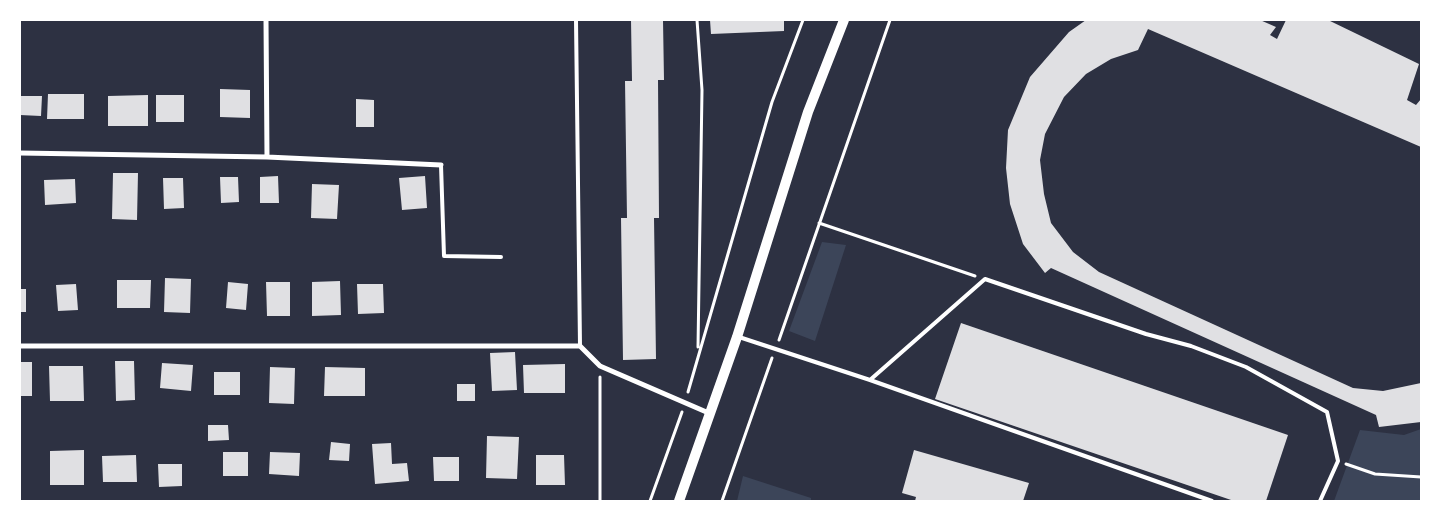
<!DOCTYPE html>
<html>
<head>
<meta charset="utf-8">
<style>
  body { margin:0 }
  #map { position:relative; width:1441px; height:521px; overflow:hidden; background:#2d3142; font-family:"Golos Text",sans-serif }
  canvas { display:block }
  .frame { position:absolute; inset:0; border:21px solid #fff; pointer-events:none }
</style>
</head>
<body>
<div id="map">
<canvas width="1441" height="521"></canvas>
<div class="frame"></div>
</div>
<script>
const context = document.querySelector('canvas').getContext('2d');
context.lineJoin = 'round';
function paint(path, color) {
  context.fillStyle = color;
  context.fill(path, 'evenodd');
}
function poly(rows) {
  const path = new Path2D();
  for (const r of rows) {
    path.moveTo(r[0], r[1]);
    for (let i = 2; i < r.length; i += 2) path.lineTo(r[i], r[i + 1]);
  }
  return path;
}
function strokePath(path, color, width, dash) {
  context.strokeStyle = color;
  context.lineWidth = width;
  context.lineCap = dash ? 'butt' : 'round';
  context.setLineDash(dash || []);
  context.stroke(path);
}
paint(poly([
  [822,242,846,245,815,341,789,331],
  [1421,429,1421,501,1334,501,1360,430,1404,435],
  [743,476,811,498,811,501,737,501]
]), '#3c4559');
paint(poly([
  [631,20,663,20,664,80,658,80,659,218,654,218,656,359,623,360,621,218,627,218,625,81,632,81],
  [710,20,784,20,784,31,711,34],
  [1086,20,1260,20,1276,27,1270,35,1277,39,1286,20,1328,20,1419,64,1407,100,1416,105,1421,99,1421,147,1148,29,1138,50,1111,59,1086,74,1064,97,1045,134,1040,160,1044,194,1051,223,1073,252,1099,272,1353,388,1383,391,1421,383,1421,422,1379,427,1376,415,1051,268,1045,273,1023,244,1010,204,1006,168,1008,130,1030,77,1069,32],
  [220,89,250,90,250,118,220,117],
  [48,94,84,94,84,119,47,119],
  [148,95,148,126,108,126,108,96],
  [156,95,184,95,184,122,156,122],
  [20,96,42,96,41,116,20,115],
  [356,99,374,100,374,127,356,127],
  [113,173,138,173,137,220,112,219],
  [278,176,279,203,260,203,260,177],
  [425,176,427,208,402,210,399,178],
  [220,177,238,177,239,202,221,203],
  [163,178,183,178,184,208,164,209],
  [75,179,76,203,45,205,44,180],
  [312,184,339,185,337,219,311,218],
  [165,278,191,279,190,313,164,312],
  [117,280,151,280,150,308,117,308],
  [340,281,341,315,312,316,312,282],
  [228,282,248,284,246,310,226,308],
  [266,282,290,282,290,316,267,316],
  [76,284,78,310,58,311,56,285],
  [357,284,383,284,384,313,358,314],
  [20,289,26,289,26,312,20,312],
  [961,323,1288,435,1266,501,1234,501,935,399],
  [515,352,517,390,492,391,490,353],
  [115,361,134,361,135,400,116,401],
  [20,362,32,362,32,396,20,396],
  [162,363,193,365,191,391,160,388],
  [565,364,565,393,524,393,523,365],
  [49,366,83,366,84,401,50,401],
  [270,367,295,368,294,404,269,403],
  [325,367,365,368,365,396,324,396],
  [214,372,240,372,240,395,214,395],
  [457,384,475,384,475,401,457,401],
  [208,425,228,425,229,440,208,441],
  [487,436,519,437,517,479,486,478],
  [331,442,350,444,349,461,329,460],
  [391,443,392,464,407,463,409,481,375,484,372,444],
  [84,450,84,485,50,485,50,451],
  [914,450,1029,483,1023,501,915,501,916,497,902,493],
  [223,452,248,452,248,476,223,476],
  [270,452,300,453,299,476,269,474],
  [136,455,137,482,103,482,102,456],
  [536,455,564,455,565,485,536,485],
  [433,457,459,457,459,481,434,481],
  [158,464,182,464,182,486,159,487]
]), '#e0e0e3');
strokePath(poly([
  [697,20,702,90,698,347],
  [819,223,975,276],
  [779,340,890,20],
  [688,392,772,102,803,20],
  [1346,464,1375,474,1421,477],
  [600,501,600,377],
  [650,501,682,412],
  [722,501,772,358]
]), '#fff', 3);
strokePath(poly([
  [576,20,580,346],
  [441,165,444,256,501,257],
  [739,337,870,380,1212,501],
  [870,380,985,279,1146,334,1191,346,1246,367,1327,412,1338,461,1320,501]
]), '#fff', 4);
strokePath(poly([
  [266,20,267,157],
  [20,153,267,157,441,165],
  [20,346,580,346,600,366,711,414]
]), '#fff', 5);
strokePath(poly([
  [679,501,737,337,808,112,844,20]
]), '#fff', 10);
</script>
</body>
</html>
